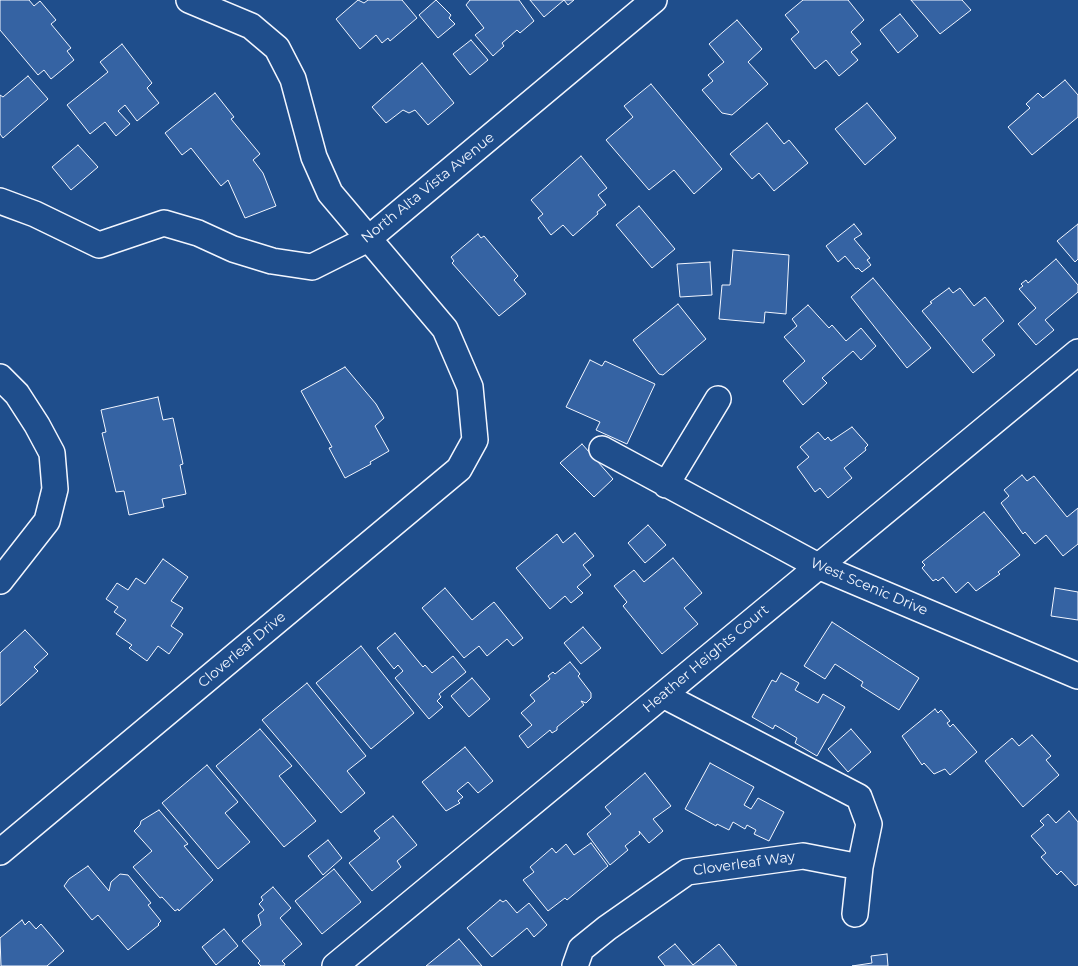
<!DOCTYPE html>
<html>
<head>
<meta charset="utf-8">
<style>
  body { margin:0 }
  canvas { display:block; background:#1f4e8c }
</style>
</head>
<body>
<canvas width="1078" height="966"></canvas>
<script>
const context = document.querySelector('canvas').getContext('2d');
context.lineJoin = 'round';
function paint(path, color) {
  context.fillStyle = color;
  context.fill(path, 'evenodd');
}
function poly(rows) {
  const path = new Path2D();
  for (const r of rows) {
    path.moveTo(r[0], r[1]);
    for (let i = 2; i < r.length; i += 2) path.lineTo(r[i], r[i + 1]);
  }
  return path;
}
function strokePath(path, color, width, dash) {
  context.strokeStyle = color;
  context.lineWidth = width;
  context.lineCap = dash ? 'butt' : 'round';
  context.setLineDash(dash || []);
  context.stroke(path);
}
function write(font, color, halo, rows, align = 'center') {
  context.font = font + ' Montserrat,sans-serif';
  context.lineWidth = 4;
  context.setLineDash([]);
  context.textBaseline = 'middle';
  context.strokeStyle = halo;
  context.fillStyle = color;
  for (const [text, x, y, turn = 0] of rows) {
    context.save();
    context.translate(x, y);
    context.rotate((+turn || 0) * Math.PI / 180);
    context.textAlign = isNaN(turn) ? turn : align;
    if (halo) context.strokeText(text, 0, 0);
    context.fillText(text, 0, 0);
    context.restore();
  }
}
const building = poly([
  [0,0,29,0,34,6,40,1,56,20,51,24,71,48,67,51,74,60,51,79,44,70,38,75,0,30,0,0],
  [358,0,364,3,368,0,402,0,417,18,390,41,388,38,382,43,376,35,360,49,336,19,358,0],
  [436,0,451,15,449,18,455,24,438,38,419,15,436,0],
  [470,0,519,0,534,21,520,33,517,30,502,43,504,46,493,56,475,35,484,28,466,5,470,0],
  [530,0,574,0,568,5,564,0,544,17,530,0],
  [803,0,848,0,864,20,851,32,861,44,851,52,858,60,839,76,826,60,815,69,791,39,799,32,785,15,803,0],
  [911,0,962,0,971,10,940,34,911,0],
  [900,14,918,36,898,53,880,30,900,14],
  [737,20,762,49,748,62,768,84,732,115,722,113,702,90,713,81,708,75,724,62,709,44,737,20],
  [471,40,488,60,470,75,453,54,471,40],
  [122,44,152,83,147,88,159,103,137,121,125,105,118,111,130,124,116,136,105,122,90,134,67,105,108,72,100,62,122,44],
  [422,63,454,103,428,125,415,110,409,113,403,110,386,123,372,107,422,63],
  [28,76,48,99,3,138,0,134,0,95,3,97,28,76],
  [1065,80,1078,95,1078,117,1032,155,1008,127,1030,108,1026,104,1038,93,1043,98,1065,80],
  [651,84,722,169,694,194,674,170,649,190,606,140,633,117,624,106,651,84],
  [215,93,234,117,231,119,260,154,253,160,263,173,276,206,245,218,228,180,221,186,191,148,182,155,165,133,215,93],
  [867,103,896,138,865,165,835,129,867,103],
  [767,123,784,144,789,140,808,163,774,191,759,173,752,179,730,154,767,123],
  [78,145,98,167,71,190,52,167,78,145],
  [581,156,607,188,598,195,606,205,597,212,598,214,573,236,563,225,551,235,538,218,543,214,531,200,581,156],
  [639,206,675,249,652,268,616,225,639,206],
  [854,224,862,234,854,239,870,258,867,260,871,265,862,272,858,268,856,269,845,256,838,262,826,246,854,224],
  [1078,224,1078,259,1075,262,1057,241,1078,224],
  [478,234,481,238,484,236,518,276,514,280,526,294,499,316,452,263,454,261,451,257,478,234],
  [733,250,789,255,786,314,765,312,764,323,719,319,722,285,730,285,733,250],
  [1056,259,1078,285,1078,292,1045,320,1054,330,1036,345,1018,324,1036,308,1019,289,1023,286,1021,284,1026,280,1028,283,1056,259],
  [710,262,712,295,680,297,677,264,710,262],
  [873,278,931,348,907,368,851,297,873,278],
  [949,288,953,293,960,288,974,306,985,297,1004,321,982,340,995,355,973,373,922,311,932,303,930,302,949,288],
  [678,304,706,339,663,375,659,374,633,340,678,304],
  [808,305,829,328,832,325,846,341,861,328,876,346,861,360,853,351,822,378,827,383,803,405,783,381,805,361,784,337,797,326,792,319,808,305],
  [590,360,602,366,605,361,655,384,627,444,596,430,600,422,566,407,590,360],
  [345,367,376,404,384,418,375,426,389,451,370,462,371,464,345,478,329,448,332,447,301,391,345,367],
  [158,397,163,420,173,418,183,464,180,465,186,494,162,499,164,507,129,515,124,491,116,492,102,433,106,432,101,410,158,397],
  [852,427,868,445,865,448,866,450,844,468,852,478,828,498,820,488,815,492,797,467,809,457,800,447,818,432,825,440,828,437,831,441,852,427],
  [582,444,613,479,594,497,560,463,582,444],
  [1022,475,1027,481,1034,476,1067,517,1078,508,1078,544,1063,556,1046,535,1035,544,1025,532,1023,534,1001,503,1009,496,1004,490,1022,475],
  [984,512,1020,555,998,572,1000,574,976,591,968,582,956,593,943,577,938,581,936,579,933,581,922,568,925,565,922,562,984,512],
  [648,525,666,545,645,563,628,543,648,525],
  [575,533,594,556,583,565,591,575,577,587,583,593,571,603,565,596,550,609,516,568,557,534,563,543,575,533],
  [673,558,702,593,684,608,698,624,662,654,623,606,627,602,614,586,634,570,644,582,673,558],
  [163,559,188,577,171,601,183,608,171,626,183,634,169,654,158,646,147,661,129,648,132,645,116,634,126,620,114,612,118,607,106,599,117,583,128,590,136,578,145,584,163,559],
  [445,588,472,620,494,602,523,638,513,646,507,639,487,656,479,646,464,658,422,608,445,588],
  [1055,588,1078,592,1078,620,1051,616,1055,588],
  [832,622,919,678,899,710,861,686,863,682,835,664,825,679,804,666,832,622],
  [583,627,601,648,581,664,564,643,583,627],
  [25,630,48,654,34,667,38,671,0,706,0,653,25,630],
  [395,633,423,667,425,665,432,673,453,656,466,672,439,694,441,697,437,701,443,707,429,719,395,678,403,671,398,665,394,669,377,648,395,633],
  [361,646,414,713,371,749,316,683,361,646],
  [570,662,580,674,578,676,591,693,591,698,586,703,581,701,584,705,557,727,557,730,552,733,550,730,528,748,519,736,532,725,521,713,535,701,530,695,550,679,548,676,553,672,555,674,570,662],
  [781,673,799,683,795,690,818,703,823,694,845,707,817,756,795,743,797,738,775,725,773,729,752,717,772,680,776,682,781,673],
  [472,678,490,699,469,717,451,696,472,678],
  [307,683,366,756,347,771,365,793,341,813,262,720,307,683],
  [935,709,938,713,941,710,950,721,947,723,950,727,953,724,977,752,950,775,945,769,934,774,924,763,922,765,902,736,935,709],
  [260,729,292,766,279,776,316,821,284,847,216,766,260,729],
  [851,729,871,752,848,772,828,749,851,729],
  [1032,735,1051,756,1046,760,1059,775,1023,807,985,761,1012,738,1019,746,1032,735],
  [465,747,493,781,478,793,468,782,457,791,463,797,458,801,460,803,446,811,422,782,465,747],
  [710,763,754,787,744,805,751,809,758,798,784,812,769,841,754,834,756,830,747,825,745,829,733,822,729,830,717,824,716,826,685,809,710,763],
  [207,765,238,802,225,813,250,842,218,869,162,803,207,765],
  [645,773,671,806,653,819,663,831,649,843,639,831,640,834,625,846,628,850,610,865,587,834,611,814,605,807,645,773],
  [159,810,188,844,184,846,213,880,179,911,178,909,175,911,162,897,160,898,133,867,152,851,134,831,140,825,141,821,159,810],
  [1069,811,1078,822,1078,884,1075,886,1061,871,1057,875,1041,857,1046,853,1031,836,1044,825,1040,821,1048,814,1056,823,1069,811],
  [393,816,417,845,397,861,401,867,372,891,349,863,380,838,374,831,393,816],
  [328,840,342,858,323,875,308,856,328,840],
  [591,843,608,866,567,900,565,898,548,911,523,880,534,872,530,867,552,848,556,853,566,844,574,855,591,843],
  [88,866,109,891,111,882,120,874,128,875,151,903,148,905,161,921,158,924,159,925,128,950,98,915,92,920,64,886,69,879,88,866],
  [334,869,361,902,322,934,295,901,334,869],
  [273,887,291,908,280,918,302,944,282,961,285,964,284,966,261,966,258,963,260,961,242,941,261,925,258,915,264,910,259,904,263,900,261,897,273,887],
  [500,900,503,902,506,900,517,913,529,903,547,925,534,937,527,928,492,957,467,928,500,900],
  [22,920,25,925,29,921,36,929,41,924,64,951,47,966,1,966,0,938,22,920],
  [224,929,238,946,216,965,202,947,224,929],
  [459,939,482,966,426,966,459,939],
  [675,944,693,965,719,944,737,966,665,966,658,957,675,944],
  [887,954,888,966,852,966,872,963,871,956,887,954]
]);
paint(building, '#3563a3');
strokePath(building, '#f2f6ff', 1);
const minor = poly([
  [0,201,35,214,99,245,164,223,198,233,233,249,272,261,312,267,368,239,654,0],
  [0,377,17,394,37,425,52,453,55,489,47,521,0,581],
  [602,449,818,566,1078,676],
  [666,485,718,399],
  [663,695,859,797,869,824,860,867,855,914],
  [0,852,459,469,475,440,470,387,445,329,330,193,314,157,293,79,277,48,251,26,189,0],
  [335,966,1078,352],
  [575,966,581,949,607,928,687,872,803,856,860,867]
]);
strokePath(minor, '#f2f6ff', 28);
strokePath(minor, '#1f4e8c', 25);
write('14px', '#f2f6ff', '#1f4e8c', [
  ["North Alta Vista Avenue",428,188,-39],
  ["West Scenic Drive",869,587,23],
  ["Cloverleaf Drive",242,650,-40],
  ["Heather Heights Court",706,659,-40],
  ["Cloverleaf Way",744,864,-8]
]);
</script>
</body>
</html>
